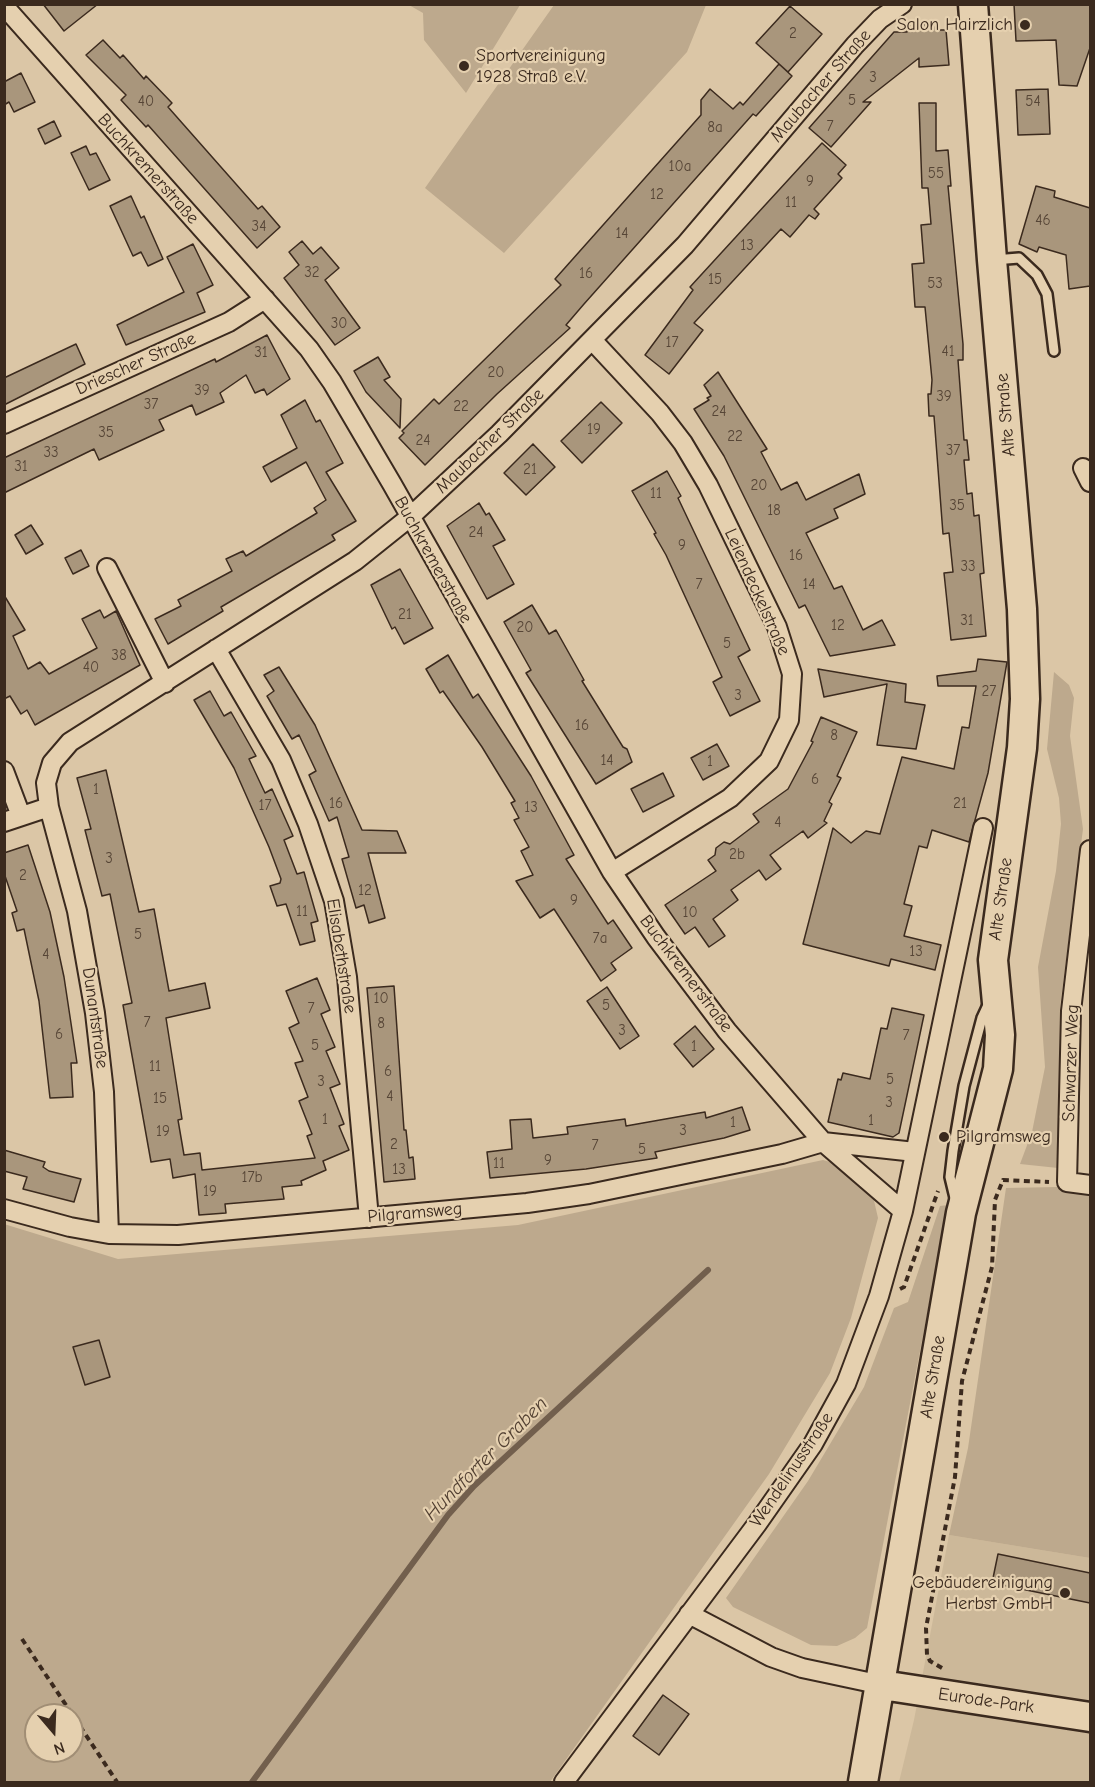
<!DOCTYPE html>
<html>
<head>
<meta charset="utf-8">
<style>
  body { margin:0 }
  #map { position:relative; width:1095px; height:1787px; overflow:hidden; background:#dbc6a6; font-family:"Comic Neue",sans-serif }
  canvas { display:block }
  .frame { position:absolute; inset:0; border:6px solid #3b2a1e; pointer-events:none }
  .north { position:absolute; left:24px; top:1703px; width:60px; height:60px; box-sizing:border-box; background:#e5d0af; border:2px solid #a18e75; border-radius:50%; rotate:161deg; font-size:16px; font-weight:700; line-height:24px; text-align:center; color:#3b2a1e }
  .north::after { content:''; display:block; margin:auto; width:21px; height:27px; background:#3b2a1e; clip-path:polygon(50% 0,100% 100%,50% 72%,0 100%) }
</style>
</head>
<body>
<div id="map">
<canvas width="1095" height="1787"></canvas>
<div class="frame"></div>
<div class="north">N</div>
</div>
<script>
const context = document.querySelector('canvas').getContext('2d');
context.lineJoin = 'round';
function paint(path, color) {
  context.fillStyle = color;
  context.fill(path, 'evenodd');
}
function poly(rows) {
  const path = new Path2D();
  for (const r of rows) {
    path.moveTo(r[0], r[1]);
    for (let i = 2; i < r.length; i += 2) path.lineTo(r[i], r[i + 1]);
  }
  return path;
}
function strokePath(path, color, width, dash) {
  context.strokeStyle = color;
  context.lineWidth = width;
  context.lineCap = dash ? 'butt' : 'round';
  context.setLineDash(dash || []);
  context.stroke(path);
}
function write(font, color, halo, rows, align = 'center') {
  context.font = font + ' "Comic Neue",sans-serif';
  context.lineWidth = 4.5;
  context.setLineDash([]);
  context.textBaseline = 'middle';
  context.strokeStyle = halo;
  context.fillStyle = color;
  for (const [text, x, y, turn = 0] of rows) {
    context.save();
    context.translate(x, y);
    context.rotate((+turn || 0) * Math.PI / 180);
    context.textAlign = isNaN(turn) ? turn : align;
    if (halo) context.strokeText(text, 0, 0);
    context.fillText(text, 0, 0);
    context.restore();
  }
}
paint(poly([
  [949,1535,1090,1558,1090,1782,899,1782,914,1720]
]), '#ccb899');
paint(poly([
  [409,5,520,4,520,5,466,93,424,40,423,13],
  [554,5,706,5,687,52,504,253,425,188],
  [1054,672,1069,685,1074,698,1070,736,1083,829,1060,1007,1058,1168,1020,1164,1032,1132,1045,1067,1038,967,1056,871,1061,824,1059,798,1047,749],
  [823,1160,837,1164,872,1192,878,1218,851,1318,830,1373,769,1474,550,1782,5,1782,4,1224,118,1259,518,1225],
  [36,1715,72,1715,72,1751,36,1751],
  [1057,1187,1090,1191,1090,1558,949,1535,968,1448,1006,1188],
  [948,1205,867,1628,855,1638,837,1646,811,1645,733,1607,726,1598,808,1481,864,1387,894,1308,908,1302,940,1206]
]), '#bda98d');
strokePath(poly([
  [252,1782,448,1515,474,1486,708,1270]
]), '#725f4d', 6);
const building = poly([
  [43,4,98,4,64,31,43,4],
  [1014,4,1090,4,1090,48,1077,86,1059,85,1056,40,1016,41,1014,4],
  [790,6,822,34,788,72,756,43,790,6],
  [936,24,937,30,946,30,949,65,919,67,919,58,863,102,871,102,831,147,809,128,894,32,907,32,907,25,936,24],
  [103,40,120,58,123,55,144,79,146,76,172,103,168,107,258,209,262,206,280,227,257,248,148,125,146,127,121,100,126,95,86,55,103,40],
  [779,64,792,76,756,116,753,114,584,304,566,325,570,328,497,394,425,465,399,438,404,433,402,431,434,399,439,404,561,285,555,279,701,115,701,100,710,89,733,109,740,102,743,105,779,64],
  [21,73,35,102,14,112,9,102,4,105,4,82,21,73],
  [1048,89,1050,134,1018,135,1016,90,1048,89],
  [919,103,936,103,936,151,948,150,951,186,948,186,963,344,963,360,958,360,964,440,967,440,969,460,964,460,967,494,972,493,974,516,979,515,984,573,980,574,986,636,951,640,944,573,953,572,949,533,943,534,934,416,929,416,928,394,931,394,932,380,925,307,915,307,912,264,924,263,921,225,931,224,928,188,922,188,919,103],
  [54,121,61,136,45,144,38,129,54,121],
  [822,143,846,165,838,174,842,178,814,209,819,214,815,219,809,215,790,237,781,229,694,323,703,330,669,374,645,355,693,290,690,287,822,143],
  [86,146,90,155,96,153,110,180,89,190,71,153,86,146],
  [1036,186,1055,191,1054,197,1090,208,1090,286,1069,289,1066,255,1039,247,1037,252,1019,244,1036,186],
  [131,196,141,218,144,216,163,259,148,266,141,252,133,256,110,206,131,196],
  [302,241,313,254,321,247,339,268,325,280,360,328,335,345,284,278,299,265,289,252,302,241],
  [193,244,213,285,197,293,205,312,126,345,117,325,184,292,167,257,193,244],
  [267,335,290,379,267,395,264,389,255,393,246,375,220,393,224,402,196,415,192,405,159,420,164,430,99,460,94,449,4,493,4,458,215,359,216,362,267,335],
  [76,344,85,364,4,405,4,378,76,344],
  [378,357,390,377,384,380,401,399,400,428,366,392,354,371,378,357],
  [718,372,767,449,761,452,781,490,797,482,806,500,859,474,865,494,834,509,838,518,806,533,834,589,842,586,863,630,882,620,895,645,830,656,805,605,799,608,724,456,694,409,709,400,707,398,711,396,704,385,718,372],
  [305,400,316,422,320,420,343,463,326,472,356,521,332,535,335,540,221,607,223,611,168,644,155,619,181,606,178,600,232,571,226,559,243,551,246,556,317,513,314,508,326,500,306,462,271,482,263,467,297,448,281,415,305,400],
  [601,402,622,423,582,463,561,441,601,402],
  [533,444,555,467,526,495,504,473,533,444],
  [667,471,681,496,678,498,750,650,738,657,760,701,730,716,713,682,722,677,666,555,654,534,656,533,632,491,667,471],
  [479,503,486,515,489,513,505,540,493,546,514,584,487,599,447,526,479,503],
  [31,525,43,544,26,554,15,535,31,525],
  [81,550,89,566,73,574,65,558,81,550],
  [400,569,433,628,404,644,395,627,392,629,371,585,400,569],
  [4,595,25,630,13,636,28,669,40,662,49,674,97,648,82,619,100,610,104,618,116,611,140,665,35,725,27,710,21,714,10,696,4,699,4,595],
  [532,605,549,634,556,630,584,680,582,681,623,747,627,749,632,762,596,784,526,673,531,670,504,622,532,605],
  [448,655,473,698,478,694,531,776,574,855,566,859,608,924,613,920,632,948,611,963,616,970,601,981,554,909,540,918,516,881,533,875,521,851,529,847,514,820,519,818,511,803,515,801,482,747,443,691,440,693,426,669,448,655],
  [978,659,1007,662,988,773,969,842,932,830,927,848,919,846,904,904,912,906,904,936,941,945,935,970,891,959,889,966,803,944,833,828,851,843,866,831,880,834,902,757,954,769,962,727,969,728,976,686,938,686,937,676,976,671,978,659],
  [279,667,315,725,362,830,397,831,406,853,368,853,385,918,369,923,364,905,356,908,342,859,349,857,337,817,329,821,309,775,316,771,299,735,292,739,267,696,274,691,264,675,279,667],
  [818,669,906,684,905,702,925,705,916,749,877,745,887,684,824,697,818,669],
  [210,691,224,716,231,712,243,733,256,756,249,759,265,793,272,789,293,836,284,840,297,874,304,872,318,921,311,923,315,941,300,945,286,904,277,906,270,886,280,883,281,879,269,847,234,768,194,700,210,691],
  [821,717,857,732,837,776,841,778,829,802,832,804,824,821,827,823,808,838,803,831,770,855,781,869,766,880,759,870,731,890,738,900,713,919,725,936,709,947,695,927,685,934,665,905,716,871,708,860,715,855,716,848,724,842,730,844,759,822,753,814,788,789,813,742,811,741,821,717],
  [717,744,729,766,703,780,691,758,717,744],
  [106,770,139,912,154,909,169,991,205,983,210,1008,166,1018,182,1119,178,1120,184,1155,200,1153,202,1170,315,1158,307,1136,312,1134,299,1101,308,1097,295,1063,303,1061,289,1028,299,1023,286,991,317,978,330,1010,321,1014,335,1047,326,1051,340,1084,330,1088,344,1124,339,1126,349,1150,323,1161,326,1170,301,1181,302,1185,282,1187,284,1199,225,1204,226,1213,199,1215,195,1174,173,1178,170,1159,151,1162,123,1005,132,1003,110,894,102,896,85,830,91,829,77,778,106,770],
  [663,773,674,796,643,812,631,789,663,773],
  [28,845,50,912,64,977,77,1063,71,1063,73,1097,50,1098,39,1001,24,929,17,931,12,913,17,911,4,873,4,853,28,845],
  [394,986,404,1130,406,1130,409,1158,413,1157,415,1179,384,1182,367,988,394,986],
  [607,987,639,1036,620,1049,587,1001,607,987],
  [892,1008,924,1015,899,1133,893,1137,828,1122,838,1079,841,1080,843,1073,870,1079,881,1028,887,1029,892,1008],
  [695,1026,714,1049,693,1067,674,1044,695,1026],
  [742,1107,750,1130,724,1138,655,1152,657,1158,586,1169,490,1178,487,1152,512,1149,510,1120,531,1119,533,1138,568,1134,567,1127,625,1119,626,1126,705,1112,706,1118,742,1107],
  [4,1150,45,1162,43,1167,49,1171,81,1179,74,1202,23,1189,27,1177,4,1171,4,1150],
  [99,1340,110,1377,85,1385,73,1347,99,1340],
  [998,1554,1090,1573,1090,1603,992,1583,998,1554],
  [663,1695,689,1714,659,1755,633,1736,663,1695]
]);
paint(building, '#a9967c');
strokePath(building, '#3b2a1e', 1.5);
const service = poly([
  [994,260,1019,258,1037,275,1047,294,1054,351],
  [956,1202,950,1177,953,1151,964,1086,982,1018,989,1003]
]);
const minor = poly([
  [4,6,309,349,332,382,392,484,612,872,656,937,727,1031,823,1142,903,1211],
  [593,341,660,413,683,443,708,485,777,627,792,674,789,720,769,761,730,798,612,872],
  [4,424,229,322,265,299],
  [1083,468,1090,482],
  [107,568,165,683],
  [216,649,281,760,308,824,334,901,347,977,369,1218],
  [4,771,21,816],
  [49,807,77,911,95,1013,104,1092,109,1234],
  [4,822,49,807,46,783,52,763,70,742,355,561,410,517,499,434,685,245,855,45,880,19,902,4],
  [1090,850,1071,1011,1067,1182,1090,1185],
  [4,1209,70,1227,109,1234,178,1235,527,1203,589,1194,782,1154,823,1142,915,1152],
  [689,1614,771,1657,802,1668,882,1685],
  [564,1782,757,1524,813,1444,846,1384,879,1296,903,1211,983,828]
]);
const primary = poly([
  [882,1685,1090,1717],
  [863,1782,961,1213,998,1069,1000,1035,993,960,1022,748,1025,699,1022,609,992,260,973,4]
]);
strokePath(service, '#3b2a1e', 14);
strokePath(minor, '#3b2a1e', 22);
strokePath(primary, '#3b2a1e', 33);
strokePath(poly([
  [900,1289,904,1287,938,1191],
  [22,1639,117,1782],
  [942,1668,930,1661,927,1655,926,1628,955,1477,962,1381,992,1267,995,1200,1003,1180,1049,1182]
]), '#3b2a1e', 4, [6, 4.5]);
strokePath(service, '#e5d0af', 9);
strokePath(minor, '#e5d0af', 18);
strokePath(primary, '#e5d0af', 28);
for (const [x, y, r, color] of [
  [1025,25,6,"#3b2a1e"],
  [464,66,6,"#3b2a1e"],
  [944,1137,6,"#3b2a1e"],
  [1065,1593,6,"#3b2a1e"]
]) {
  const dot = new Path2D();
  dot.arc(x, y, r, 0, 2 * Math.PI);
  context.fillStyle = color;
  context.fill(dot);
  strokePath(dot, '#e5d0af', 2);
}
write('15px', '#564536', null, [
  ["2",793,34],
  ["3",873,78],
  ["5",852,101],
  ["40",146,102],
  ["54",1033,102],
  ["7",830,127],
  ["8a",715,128],
  ["10a",680,167],
  ["55",936,174],
  ["9",810,182],
  ["12",657,195],
  ["11",791,203],
  ["46",1043,221],
  ["34",259,227],
  ["14",622,234],
  ["13",747,246],
  ["32",312,273],
  ["16",586,274],
  ["15",715,280],
  ["53",935,284],
  ["30",339,324],
  ["17",672,343],
  ["41",948,352],
  ["31",261,353],
  ["20",496,373],
  ["39",202,391],
  ["39",944,397],
  ["37",151,405],
  ["22",461,407],
  ["24",719,412],
  ["19",594,430],
  ["35",106,433],
  ["22",735,437],
  ["24",423,441],
  ["37",953,451],
  ["33",51,453],
  ["31",21,467],
  ["21",530,470],
  ["20",759,486],
  ["11",656,494],
  ["35",957,506],
  ["18",774,511],
  ["24",476,533],
  ["9",682,546],
  ["16",796,556],
  ["33",968,567],
  ["7",699,585],
  ["14",809,585],
  ["21",405,615],
  ["31",967,621],
  ["12",838,626],
  ["20",525,628],
  ["5",727,644],
  ["38",119,656],
  ["40",91,668],
  ["27",989,692],
  ["3",738,696],
  ["16",582,726],
  ["8",834,736],
  ["14",607,761],
  ["1",710,762],
  ["6",815,780],
  ["1",96,790],
  ["16",336,804],
  ["21",960,804],
  ["17",265,806],
  ["13",531,808],
  ["4",778,823],
  ["2b",737,855],
  ["3",109,859],
  ["2",23,876],
  ["12",365,891],
  ["9",574,901],
  ["11",302,912],
  ["10",690,913],
  ["5",138,935],
  ["7a",600,939],
  ["13",916,952],
  ["4",46,955],
  ["10",381,999],
  ["5",606,1006],
  ["7",311,1009],
  ["7",147,1023],
  ["8",381,1024],
  ["3",622,1031],
  ["6",59,1035],
  ["7",906,1036],
  ["5",315,1046],
  ["1",694,1047],
  ["11",155,1067],
  ["6",388,1072],
  ["5",890,1080],
  ["3",321,1082],
  ["4",390,1097],
  ["15",160,1099],
  ["3",889,1103],
  ["1",325,1120],
  ["1",871,1121],
  ["1",733,1123],
  ["3",683,1131],
  ["19",163,1132],
  ["2",394,1145],
  ["7",595,1146],
  ["5",642,1150],
  ["9",548,1161],
  ["11",499,1164],
  ["13",399,1170],
  ["17b",252,1178],
  ["19",210,1192]
]);
write('18px', '#3b2a1e', '#e5d0af', [
  ["Salon Hairzlich",1013,25],
  ["Sportvereinigung",476,56,"left"],
  ["1928 Straß e.V.",476,77,"left"],
  ["Pilgramsweg",956,1137,"left"],
  ["Gebäudereinigung",1053,1583],
  ["Herbst GmbH",1053,1604]
], 'right');
write('18px', '#3b2a1e', '#e5d0af', [
  ["Maubacher Straße",821,86,-49],
  ["Buchkremerstraße",148,169,48],
  ["Driescher Straße",136,364,-24],
  ["Alte Straße",1006,415,-95],
  ["Maubacher Straße",490,441,-44],
  ["Buchkremerstraße",433,560,61],
  ["Leiendeckelstraße",757,592,66],
  ["Alte Straße",1001,899,-82],
  ["Elisabethstraße",341,956,81],
  ["Buchkremerstraße",686,974,53],
  ["Dunantstraße",95,1018,82],
  ["Schwarzer Weg",1071,1063,-88],
  ["Pilgramsweg",415,1213,-5],
  ["Alte Straße",933,1377,-81],
  ["Wendelinusstraße",792,1470,-56],
  ["Eurode-Park",986,1701,8]
]);
write('italic 20px', '#524032', '#e5d0af', [
  ["Hundforter Graben",486,1459,-45]
]);
</script>
</body>
</html>
